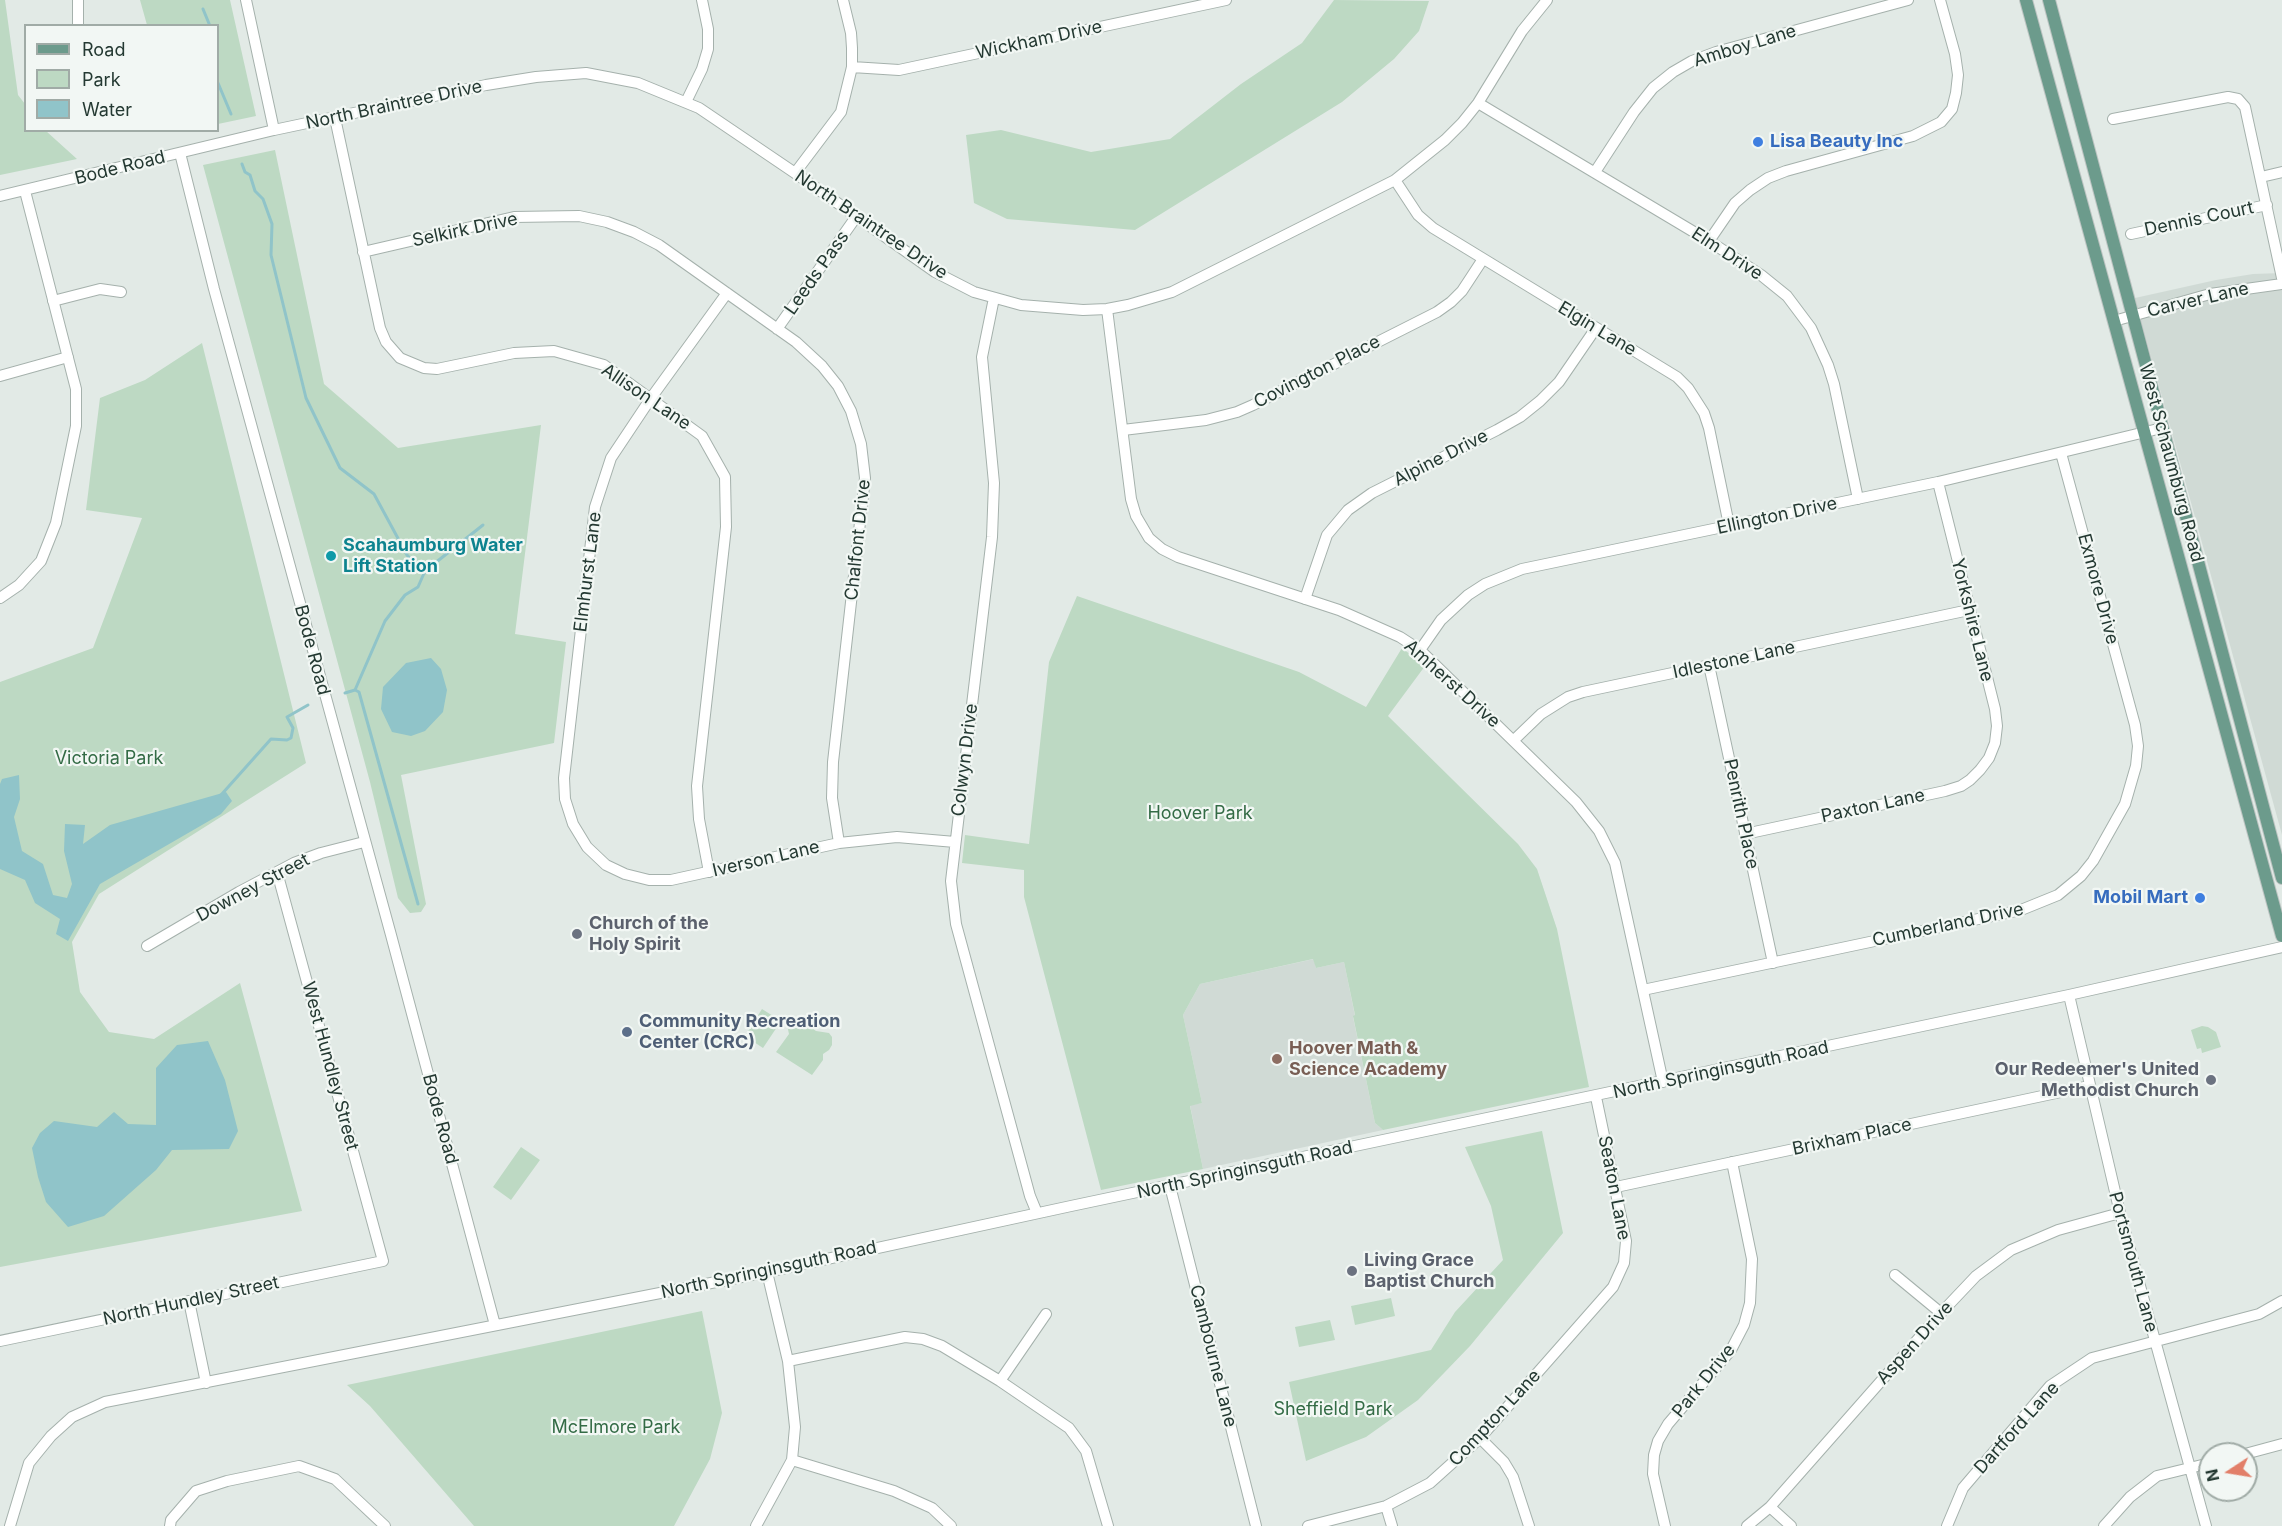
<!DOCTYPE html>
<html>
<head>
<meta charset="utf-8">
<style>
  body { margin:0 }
  #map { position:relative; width:2282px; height:1526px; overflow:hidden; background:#e2eae6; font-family:Inter,sans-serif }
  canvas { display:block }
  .legend { position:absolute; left:24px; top:24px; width:195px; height:108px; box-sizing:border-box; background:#f2f7f4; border:2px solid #a0aba6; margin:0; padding:8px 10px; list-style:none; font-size:18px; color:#243932 }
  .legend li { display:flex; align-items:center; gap:12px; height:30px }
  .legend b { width:30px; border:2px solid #a0aba6 }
  .north { position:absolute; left:2198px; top:1442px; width:60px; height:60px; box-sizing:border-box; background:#f2f7f4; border:2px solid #a0aba6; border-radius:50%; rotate:258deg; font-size:16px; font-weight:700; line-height:24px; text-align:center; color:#243932 }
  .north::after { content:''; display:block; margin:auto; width:21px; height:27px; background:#e27f69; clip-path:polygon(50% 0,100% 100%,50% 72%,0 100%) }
</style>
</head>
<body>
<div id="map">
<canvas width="2282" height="1526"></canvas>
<ul class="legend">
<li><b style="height:8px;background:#6c9b8c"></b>Road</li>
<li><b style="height:16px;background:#bdd9c3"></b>Park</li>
<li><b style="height:16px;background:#90c4c9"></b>Water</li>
</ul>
<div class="north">N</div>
</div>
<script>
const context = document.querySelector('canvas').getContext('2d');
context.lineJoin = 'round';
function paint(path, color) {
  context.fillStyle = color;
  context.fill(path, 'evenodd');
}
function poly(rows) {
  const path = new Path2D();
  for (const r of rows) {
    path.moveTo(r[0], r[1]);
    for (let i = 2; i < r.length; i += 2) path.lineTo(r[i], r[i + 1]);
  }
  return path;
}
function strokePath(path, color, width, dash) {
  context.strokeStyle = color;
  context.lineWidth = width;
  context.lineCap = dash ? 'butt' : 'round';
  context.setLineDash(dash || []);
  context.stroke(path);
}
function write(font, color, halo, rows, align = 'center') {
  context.font = font + ' Inter,sans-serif';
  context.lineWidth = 4.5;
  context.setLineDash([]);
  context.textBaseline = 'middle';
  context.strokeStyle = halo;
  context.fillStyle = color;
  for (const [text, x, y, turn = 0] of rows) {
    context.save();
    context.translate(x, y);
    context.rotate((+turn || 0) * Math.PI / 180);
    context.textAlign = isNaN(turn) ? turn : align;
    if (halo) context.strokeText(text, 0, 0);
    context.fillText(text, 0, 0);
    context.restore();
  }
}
paint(poly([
  [2282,273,2282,835,2135,298,2216,280,2253,274],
  [1314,959,1316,968,1344,962,1355,1016,1353,1017,1375,1123,1383,1130,1203,1169,1190,1105,1202,1103,1183,1015,1200,984]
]), '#d0dad5');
paint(poly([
  [0,0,5,0,18,95,25,104,26,130,46,131,77,159,0,175],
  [140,0,230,0,256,116,218,124,218,26,147,25],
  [1334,0,1429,1,1419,31,1394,59,1342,102,1135,230,1007,219,974,203,966,135,1001,130,1091,152,1170,139,1241,84,1302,43],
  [275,150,324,384,398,448,541,425,515,634,566,642,554,743,401,775,426,904,421,912,410,913,398,898,370,782,203,165],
  [202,343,306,763,99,894,72,942,80,992,109,1032,154,1039,240,983,302,1211,0,1267,0,682,93,648,142,518,86,510,100,398,145,380],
  [1077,596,1299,672,1366,707,1402,648,1425,666,1388,716,1518,844,1537,869,1557,929,1589,1087,1383,1130,1375,1123,1353,1016,1355,1015,1344,962,1316,968,1313,959,1200,984,1183,1015,1202,1103,1190,1106,1203,1169,1101,1190,1024,897,1024,870,962,863,965,835,1029,844,1049,662],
  [762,1009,781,1021,763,1048,745,1036],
  [794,1018,796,1022,801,1020,816,1031,829,1033,832,1037,832,1045,829,1050,823,1054,823,1060,812,1075,776,1052,789,1034,787,1025],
  [2202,1026,2208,1027,2216,1032,2221,1047,2202,1053,2201,1048,2197,1049,2191,1030],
  [1542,1131,1563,1233,1470,1346,1418,1400,1366,1437,1306,1461,1289,1382,1431,1350,1455,1312,1503,1260,1491,1206,1465,1147],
  [521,1147,540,1160,511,1200,493,1187],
  [1391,1298,1395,1316,1355,1325,1351,1306],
  [702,1311,722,1413,710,1459,674,1526,474,1526,370,1406,347,1385],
  [1330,1320,1335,1340,1299,1347,1295,1327]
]), '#bdd9c3');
paint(poly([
  [431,658,441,669,447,690,443,712,425,731,411,736,392,732,381,709,383,687,406,663],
  [19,775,20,799,14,817,22,851,43,864,53,895,67,898,72,884,64,851,65,824,85,825,83,844,110,825,226,792,232,801,221,814,100,884,68,941,56,934,60,919,35,903,25,880,0,869,0,784,2,779],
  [208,1041,225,1080,238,1131,229,1149,172,1150,156,1170,104,1216,68,1227,46,1202,38,1177,32,1148,40,1133,54,1121,97,1127,114,1112,128,1124,156,1125,156,1068,177,1045]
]), '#90c4c9');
strokePath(poly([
  [203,9,210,26],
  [218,83,231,114],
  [242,164,245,172,250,175,255,191,263,199,272,224,271,255,306,398,340,468,374,494,407,555,424,574],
  [355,690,385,621,405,595,418,587,425,571,483,525],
  [345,693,355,690,359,692,418,904],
  [221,795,271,739,287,740,291,738,293,728,287,717,308,705]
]), '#90c4c9', 3);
const minor = poly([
  [246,0,274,130],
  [78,26,78,0],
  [852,67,899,70,1226,0],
  [686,102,702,69,708,49,708,29,702,0],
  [1478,103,1709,241,1761,275,1787,296,1811,328,1828,365,1834,384,1858,499],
  [335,118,380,328,386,342,400,358,424,368,437,369,514,353,554,351,604,365,702,436,725,477,726,527,697,786,699,819,709,872],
  [2113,119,2228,97,2238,99,2245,107,2282,278],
  [180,153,214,289,391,935,495,1325],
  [1595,172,1634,112,1653,88,1673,72,1692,61,1716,52,1908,0],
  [795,173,841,112,852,67,852,48,851,33,843,0],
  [2261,177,2282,172],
  [1395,180,1418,215,1433,228,1677,377,1688,388,1704,413,1709,428,1729,525],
  [0,196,274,130,486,85,536,77,586,73,638,83,699,108,795,173,935,272,974,292,1021,305,1083,310,1107,309,1128,305,1172,292,1395,180,1445,140,1462,123,1478,103,1522,31,1547,0],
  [2131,234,2267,205],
  [1709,241,1735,203,1750,190,1768,178,1786,171,1913,136,1941,122,1952,109,1956,93,1958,75,1955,54,1940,0],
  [363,252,514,217,579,216,607,222,634,232,659,245,796,342,822,366,838,386,851,411,861,444,865,478,833,762,832,798,839,843],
  [727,293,651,398,611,458,595,507,564,778,565,799,573,824,587,847,606,865,625,874,649,880,671,880,839,843,897,837,955,842],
  [994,298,982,357,994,483,992,537,951,881,956,924,1030,1196,1037,1213],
  [53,301,100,289,121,292],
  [1107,309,1131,499,1136,516,1149,538,1162,549,1178,557,1339,610,1400,637,1420,650,1576,802,1599,831,1615,863,1663,1082],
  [2114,321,2210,294,2282,284],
  [777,329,856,217],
  [0,376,68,357],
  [1123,430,1206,420,1237,412,1253,405,1437,312,1451,302,1462,291,1483,259],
  [0,598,19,585,41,561,56,523,76,426,76,389,25,191],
  [1305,599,1327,535,1348,510,1372,493,1497,430,1520,417,1540,401,1559,382,1596,328],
  [1420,650,1441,620,1468,595,1485,584,1522,569,1938,482,2162,428],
  [1709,665,1773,963],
  [1514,740,1541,714,1568,697,1583,692,1969,610],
  [1745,834,1945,791,1961,786,1970,780,1980,770,1989,758,1995,743,1997,726,1995,709,1938,482],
  [147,946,239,892,294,863,321,853,364,842],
  [1643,990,2021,910,2058,895,2081,876,2093,861,2125,804,2136,766,2138,746,2135,725,2061,453],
  [2069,995,2120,1213,2206,1526],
  [1170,1186,1256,1526],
  [1616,1187,2089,1086],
  [1895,1275,1941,1313],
  [189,1301,206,1383],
  [0,1341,383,1261,277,872],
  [788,1361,905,1337,923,1339,942,1346,1000,1381,1069,1428,1086,1451,1108,1526],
  [1000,1381,1046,1314],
  [1480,1438,1504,1462,1513,1477,1529,1526],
  [2245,1454,2282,1444],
  [792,1460,894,1491,932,1508,951,1526],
  [1386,1506,1392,1526],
  [1770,1507,1791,1526],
  [10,1526,29,1463,51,1436,72,1417,105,1402,767,1272,1071,1206,2069,995,2282,947],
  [170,1526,171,1520,196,1491,227,1481,299,1466,335,1479,385,1526],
  [756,1526,792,1460,795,1427,788,1361,767,1272],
  [1308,1526,1386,1506,1430,1483,1480,1438,1613,1287,1624,1263,1626,1241,1596,1097],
  [1665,1526,1653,1474,1654,1455,1658,1441,1668,1424,1731,1350,1744,1325,1750,1303,1752,1259,1732,1162],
  [1747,1526,1770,1507,1941,1313,1976,1276,2011,1250,2058,1230,2120,1213],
  [1947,1526,1963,1488,2050,1386,2092,1358,2259,1314,2282,1301],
  [2104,1526,2130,1497,2157,1476,2210,1463]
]);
const major = poly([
  [2026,0,2282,936],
  [2049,0,2282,878]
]);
strokePath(minor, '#a5b1ac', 12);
strokePath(major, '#bdc4c2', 14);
strokePath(minor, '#fff', 10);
strokePath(major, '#6c9b8c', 12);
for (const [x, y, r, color] of [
  [1758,142,6,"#3f7fe0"],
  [331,556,6,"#0f9aa8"],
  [2200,898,6,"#3f7fe0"],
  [577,934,6,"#6b7280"],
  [627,1032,6,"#5c6f8a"],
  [1277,1059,6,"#8d6e63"],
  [2211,1080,6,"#6b7280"],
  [1352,1271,6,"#6b7280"]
]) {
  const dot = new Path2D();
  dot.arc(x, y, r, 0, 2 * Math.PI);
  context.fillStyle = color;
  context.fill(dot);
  strokePath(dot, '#f2f7f4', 2);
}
write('18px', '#243932', '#f2f7f4', [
  ["Wickham Drive",1039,40,-12],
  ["Amboy Lane",1745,46,-17],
  ["North Braintree Drive",394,105,-12],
  ["Bode Road",120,168,-14],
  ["Dennis Court",2199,219,-12],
  ["North Braintree Drive",871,225,34],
  ["Selkirk Drive",465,230,-12],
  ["Elm Drive",1727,254,33],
  ["Leeds Pass",817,273,-55],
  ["Carver Lane",2198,300,-13],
  ["Elgin Lane",1597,329,31],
  ["Covington Place",1317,372,-27],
  ["Allison Lane",646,397,34],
  ["Alpine Drive",1441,458,-27],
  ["West Schaumburg Road",2171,463,75],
  ["Ellington Drive",1777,516,-12],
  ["Chalfont Drive",858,540,-84],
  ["Elmhurst Lane",588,572,-83],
  ["Exmore Drive",2098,589,75],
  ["Yorkshire Lane",1972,620,76],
  ["Bode Road",312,650,75],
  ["Idlestone Lane",1734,660,-12],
  ["Amherst Drive",1452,684,42],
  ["Colwyn Drive",965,760,-83],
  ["Paxton Lane",1873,806,-12],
  ["Penrith Place",1741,814,78],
  ["Iverson Lane",766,859,-13],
  ["Downey Street",253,888,-28],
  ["Cumberland Drive",1948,925,-12],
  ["West Hundley Street",330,1066,75],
  ["North Springinsguth Road",1721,1070,-12],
  ["Bode Road",440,1119,75],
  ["Brixham Place",1852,1137,-12],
  ["North Springinsguth Road",1245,1170,-12],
  ["Seaton Lane",1614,1188,79],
  ["Portsmouth Lane",2133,1262,75],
  ["North Springinsguth Road",769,1270,-12],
  ["North Hundley Street",191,1301,-12],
  ["Aspen Drive",1915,1343,-48],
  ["Cambourne Lane",1213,1356,76],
  ["Park Drive",1704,1381,-51],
  ["Compton Lane",1495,1418,-47],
  ["Dartford Lane",2017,1428,-48]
]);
write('bold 18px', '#366cbe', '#f2f7f4', [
  ["Lisa Beauty Inc",1770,142],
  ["Mobil Mart",2188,898,"right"]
], 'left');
write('bold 18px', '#0d838f', '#f2f7f4', [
  ["Scahaumburg Water",343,546],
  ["Lift Station",343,567]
], 'left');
write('18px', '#336b45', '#f2f7f4', [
  ["Victoria Park",109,759],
  ["Hoover Park",1200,814],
  ["Sheffield Park",1333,1410],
  ["McElmore Park",616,1428]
]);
write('bold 18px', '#5b616d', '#f2f7f4', [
  ["Church of the",589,924],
  ["Holy Spirit",589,945],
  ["Our Redeemer's United",2199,1070,"right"],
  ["Methodist Church",2199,1091,"right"],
  ["Living Grace",1364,1261],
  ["Baptist Church",1364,1282]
], 'left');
write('bold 18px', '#4e5e75', '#f2f7f4', [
  ["Community Recreation",639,1022],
  ["Center (CRC)",639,1043]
], 'left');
write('bold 18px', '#785e54', '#f2f7f4', [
  ["Hoover Math &",1289,1049],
  ["Science Academy",1289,1070]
], 'left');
</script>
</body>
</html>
